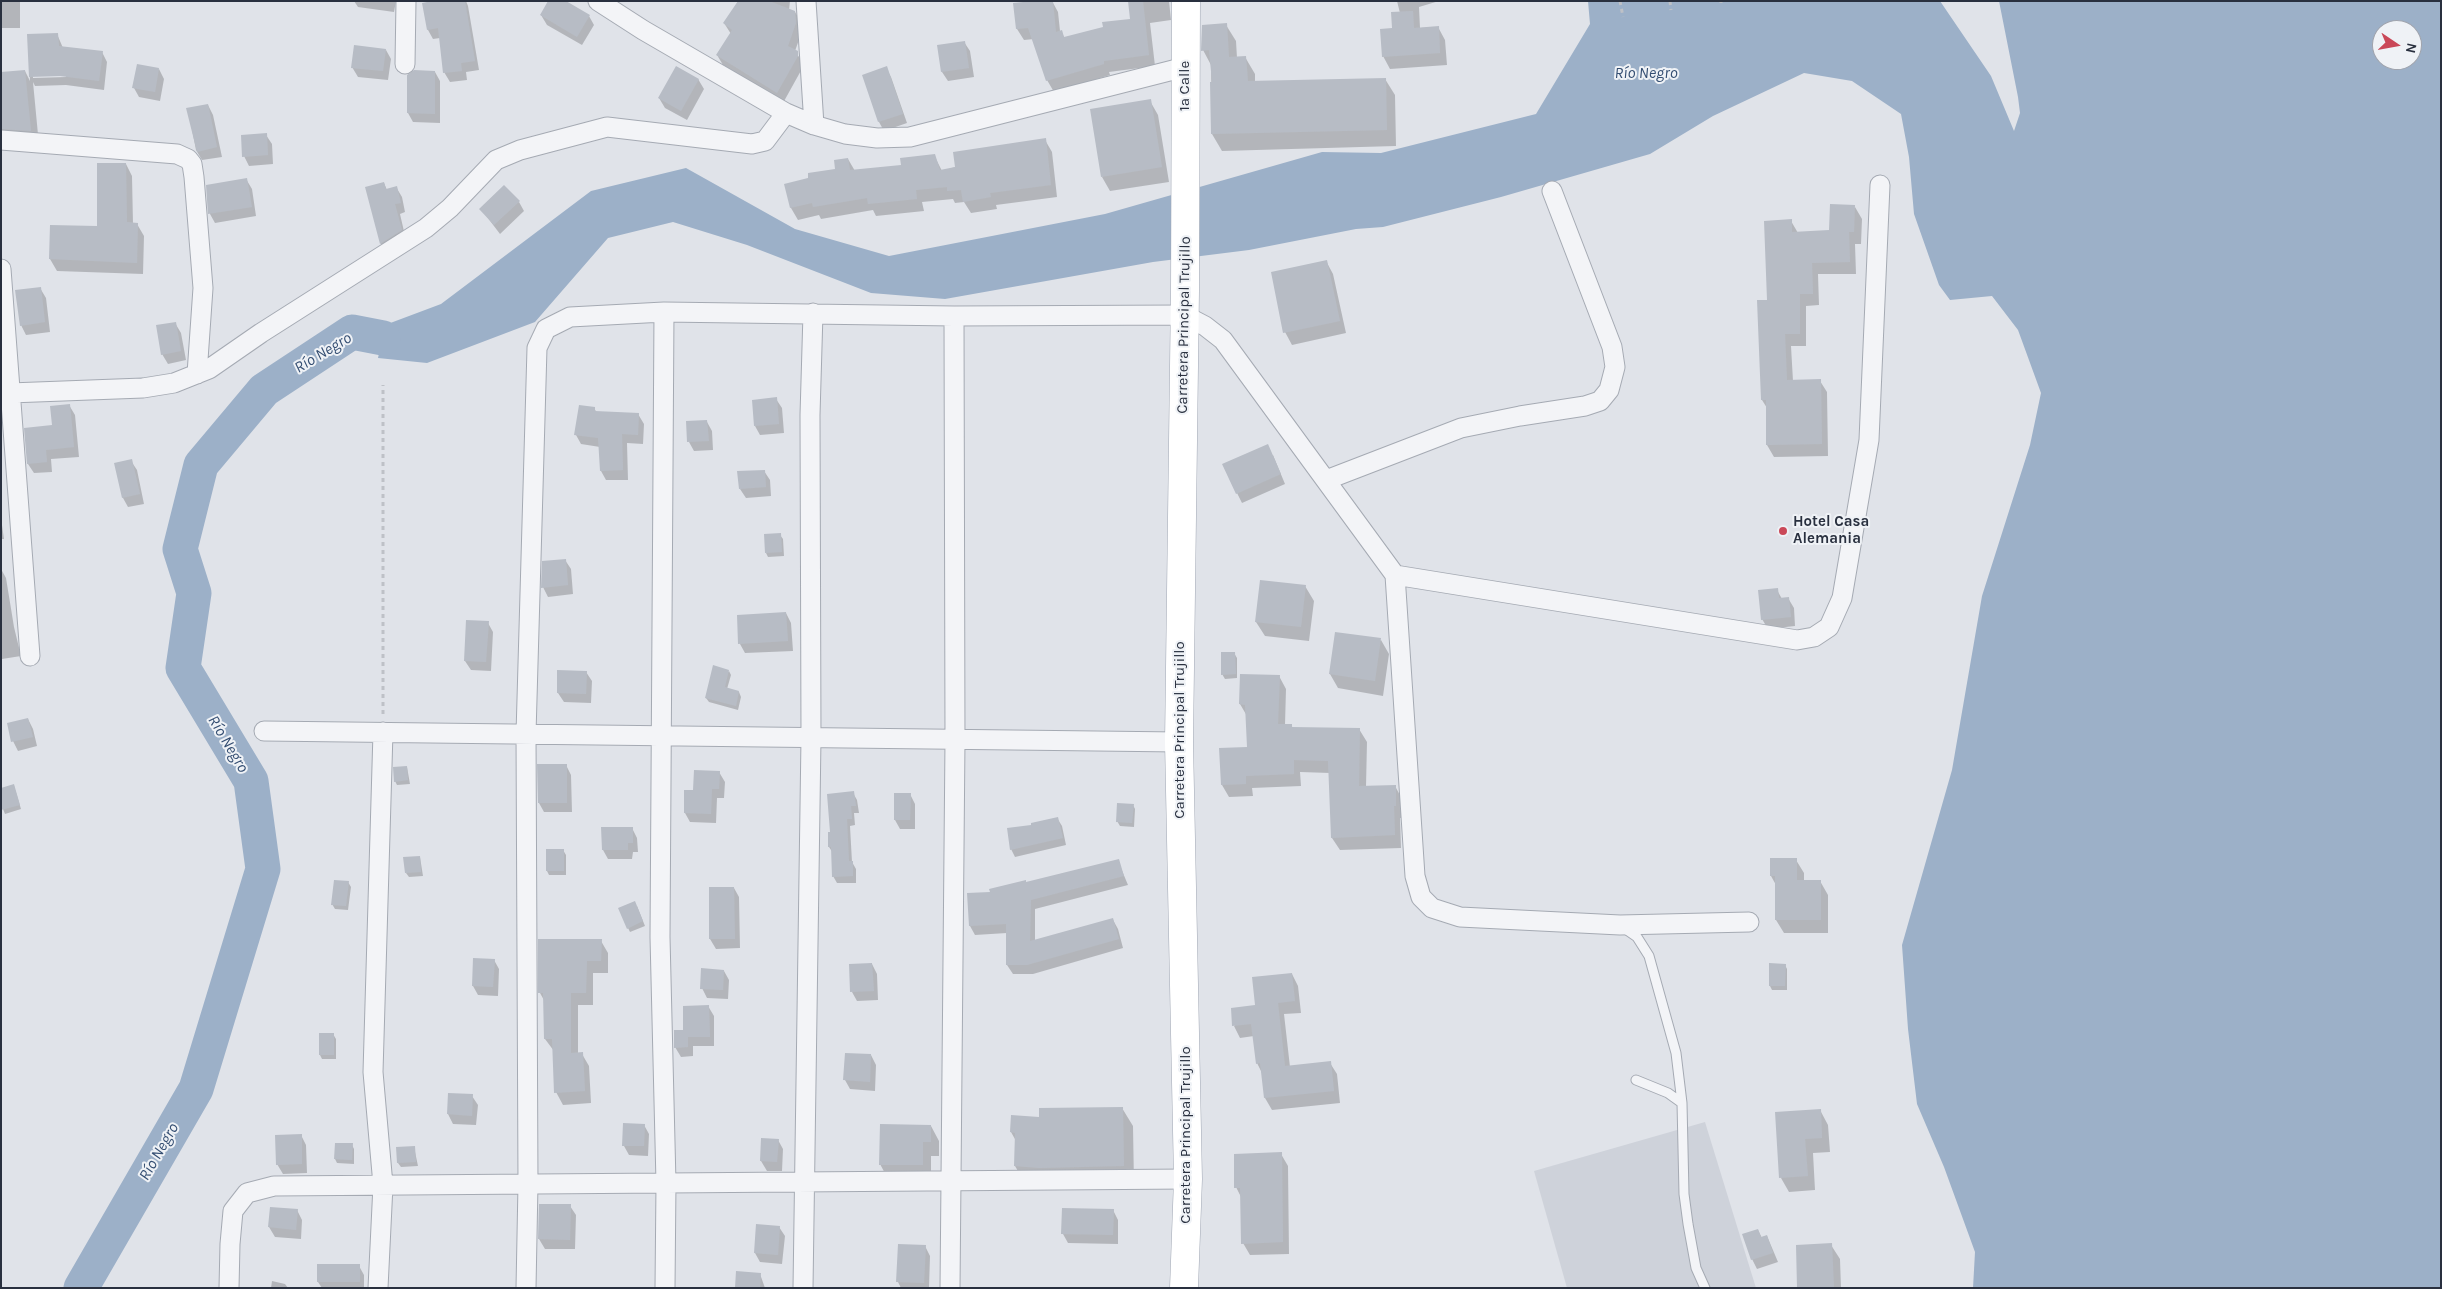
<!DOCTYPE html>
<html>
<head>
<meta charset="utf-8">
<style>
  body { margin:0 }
  #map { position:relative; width:2442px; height:1289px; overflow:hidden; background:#e0e3e9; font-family:Karla,sans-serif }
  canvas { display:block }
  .frame { position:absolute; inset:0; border:2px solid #29303f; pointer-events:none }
  .north { position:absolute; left:2372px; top:20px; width:50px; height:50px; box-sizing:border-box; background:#eff2f6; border:1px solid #a0a4ad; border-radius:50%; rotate:102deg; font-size:14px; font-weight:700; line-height:20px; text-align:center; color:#29303f }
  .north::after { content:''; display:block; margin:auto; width:18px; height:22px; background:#ca4858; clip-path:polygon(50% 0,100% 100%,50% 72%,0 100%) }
</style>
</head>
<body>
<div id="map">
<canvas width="2442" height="1289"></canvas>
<div class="frame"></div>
<div class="north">N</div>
</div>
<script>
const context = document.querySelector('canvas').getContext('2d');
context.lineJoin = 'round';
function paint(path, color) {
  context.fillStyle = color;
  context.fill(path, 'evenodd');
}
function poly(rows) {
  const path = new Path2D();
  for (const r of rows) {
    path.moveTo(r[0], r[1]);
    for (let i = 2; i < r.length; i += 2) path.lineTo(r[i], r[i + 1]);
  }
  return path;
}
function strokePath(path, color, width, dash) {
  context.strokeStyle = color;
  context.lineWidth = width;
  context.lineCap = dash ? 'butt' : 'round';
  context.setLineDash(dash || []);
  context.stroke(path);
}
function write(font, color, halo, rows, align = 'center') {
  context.font = font + ' Karla,sans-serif';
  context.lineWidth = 4;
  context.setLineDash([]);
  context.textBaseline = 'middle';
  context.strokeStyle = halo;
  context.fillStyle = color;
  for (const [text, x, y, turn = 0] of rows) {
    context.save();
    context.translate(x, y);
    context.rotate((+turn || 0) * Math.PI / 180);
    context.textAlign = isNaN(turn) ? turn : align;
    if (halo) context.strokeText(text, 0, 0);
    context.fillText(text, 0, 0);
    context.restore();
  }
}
paint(poly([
  [1705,1122,1756,1288,1567,1288,1534,1171]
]), '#ced2da');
paint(poly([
  [1588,1,1940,1,1991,76,2014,131,2020,113,2018,97,1999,1,2441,1,2441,1288,1973,1288,1975,1252,1944,1167,1917,1104,1908,1029,1902,945,1952,770,1982,596,2030,445,2041,393,2018,330,1992,296,1950,300,1939,285,1914,214,1909,157,1901,114,1852,81,1804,73,1713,116,1650,154,1501,197,1383,227,1356,229,1249,250,1153,262,945,299,871,293,747,245,673,222,608,238,535,322,427,363,378,358,385,325,441,304,591,191,686,168,795,229,889,256,1105,214,1322,152,1381,153,1536,114,1590,24],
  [2382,30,2412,30,2412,60,2382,60]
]), '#9cb0c8');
paint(poly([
  [1,1,20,1,20,28,1,28],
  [354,1,396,1,394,12,358,7],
  [439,1,466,1,468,6,479,70,466,72,467,80,450,82,444,72,440,38,433,39,428,30,423,4],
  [740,1,790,1,789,10,795,12,801,22,801,34,795,51,803,63,803,67,783,103,723,65,717,55,731,34,724,23],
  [1052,1,1058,12,1060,31,1065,38,1132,20,1130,1,1169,1,1171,20,1150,23,1155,66,1109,72,1110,75,1054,92,1047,80,1034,39,1024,40,1017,29,1014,4],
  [1397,1,1439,1,1419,7,1420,28,1438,27,1445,40,1447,65,1390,69,1383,56,1400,13],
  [541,15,589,16,594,25,582,45,547,25],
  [1226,25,1236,41,1237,58,1245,57,1255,74,1255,82,1385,79,1395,95,1396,146,1222,151,1212,134,1211,65,1203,50],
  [57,34,63,48,102,52,107,62,104,90,66,85,35,86,33,82,39,145,1,141,1,73,25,71,30,81,28,36],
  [66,74,66,77,33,78,33,76],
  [964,42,970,51,974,77,948,81,942,72,938,46],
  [386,50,391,59,388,80,358,77,352,67],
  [886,68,891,77,907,123,884,131,879,122],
  [159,69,164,79,160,101,139,97,134,88],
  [435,72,440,81,440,123,413,122,408,113],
  [698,79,704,89,687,120,665,108,659,98],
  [1150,101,1158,115,1169,182,1110,191,1102,177],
  [208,105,213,115,222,157,202,160,196,150,188,109],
  [266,135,272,144,273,164,249,166,244,156],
  [1045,140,1052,152,1057,197,996,205,997,209,971,213,964,202,955,203,953,199,922,202,924,211,876,216,873,210,821,219,819,215,798,220,791,208,786,185,836,170,848,159,855,171,902,166,934,155,942,171],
  [126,164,132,176,133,224,137,224,144,236,143,274,57,271,50,259,98,228],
  [246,179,252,189,256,216,215,223,210,214,207,186],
  [384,183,387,190,396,187,402,197,405,212,400,214,406,240,386,253,381,244,366,188],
  [519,202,524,211,500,234,481,209],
  [1855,207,1862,219,1861,244,1855,244,1856,274,1818,274,1819,305,1806,306,1806,346,1791,346,1793,381,1820,381,1827,392,1828,456,1774,457,1767,445,1767,408,1762,400,1769,302,1791,221,1798,233,1830,232],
  [1326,261,1333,274,1346,333,1292,345,1285,332],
  [40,288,46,298,50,332,26,335,21,325],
  [175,323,181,333,186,360,168,364,162,354],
  [776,399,782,408,784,433,760,435,755,426],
  [69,405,75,415,79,457,51,459,52,472,34,473,28,464,26,429,53,426],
  [594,408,597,413,638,414,644,424,643,444,627,443,628,480,606,480,601,471,600,447,581,444,576,435],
  [707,422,712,431,713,450,694,451,689,442],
  [1273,455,1285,484,1242,503,1237,493],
  [131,461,137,470,144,504,128,507,123,498,115,464],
  [764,471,770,480,771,496,746,498,740,489],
  [1,518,4,539,1,539],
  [780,535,783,539,784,556,768,557,766,553],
  [565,560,571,569,573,594,548,597,543,587],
  [1,569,6,578,14,627,21,656,2,659],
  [1305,586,1314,601,1309,641,1265,636,1256,622],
  [1777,590,1782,599,1788,598,1794,608,1795,626,1768,629,1762,619],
  [786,613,791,623,793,651,745,653,740,644,738,616],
  [488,623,493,632,491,671,471,670,465,661],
  [1381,640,1389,654,1383,696,1338,688,1330,674],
  [1234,653,1237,658,1237,678,1225,679,1222,674],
  [729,671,731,675,727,689,739,692,741,697,738,710,709,702,706,698],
  [586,672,592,681,591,703,564,702,558,693],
  [1279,676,1286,689,1285,725,1291,725,1293,728,1359,729,1367,742,1366,787,1395,786,1402,799,1403,818,1400,818,1401,848,1340,850,1332,838,1330,773,1300,772,1301,786,1252,788,1253,796,1229,797,1222,785,1248,748,1247,716,1240,704],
  [28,719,33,729,37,746,18,751,13,741],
  [566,765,571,775,572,812,544,812,539,803],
  [407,767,410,784,397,785,395,781],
  [719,772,725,782,724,798,717,798,716,823,690,822,685,813,694,792],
  [14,786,21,809,5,814,3,809],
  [853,793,857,800,859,813,854,813,855,825,850,826,852,862,856,869,856,883,837,883,833,876,833,853,829,847,829,833,832,833],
  [910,794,915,804,915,829,900,829,895,820],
  [1133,805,1135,809,1134,827,1120,826,1117,821],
  [1057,818,1062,826,1066,845,1015,857,1011,849,1033,826],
  [632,828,637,838,638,852,633,852,632,859,608,859,603,850],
  [563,850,566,855,566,875,549,875,547,871],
  [420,857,423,876,409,877,406,873],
  [1771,859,1796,860,1804,873,1804,881,1820,881,1828,895,1828,933,1784,933,1776,920,1776,885,1771,876],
  [1118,861,1128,885,1035,909,1035,941,1113,920,1118,929,1123,948,1033,974,1013,974,1007,965,1007,933,975,935,970,926,968,894,992,893],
  [348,882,351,887,348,910,335,909,332,904],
  [710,888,734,888,739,897,740,948,716,949,710,939],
  [637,906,645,926,630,932,628,928],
  [539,941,601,941,608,953,608,973,593,973,593,1005,578,1005,578,1054,582,1054,589,1066,591,1103,563,1105,556,1092,554,1051,545,1039,545,1002,540,993],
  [494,960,499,969,498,996,478,995,473,986],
  [872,964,877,974,878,1000,857,1001,852,992],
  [1785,965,1787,969,1787,990,1772,990,1770,986],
  [724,971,729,980,728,999,707,998,702,988],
  [1292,974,1298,986,1301,1013,1284,1014,1290,1067,1330,1063,1337,1074,1340,1103,1272,1110,1265,1098,1262,1073,1257,1063,1254,1036,1240,1038,1234,1026],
  [708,1006,714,1016,714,1046,693,1046,693,1056,681,1057,675,1047],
  [333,1034,336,1039,336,1059,322,1059,320,1055],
  [871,1055,876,1065,875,1091,850,1089,845,1080],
  [472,1096,478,1105,476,1125,453,1124,448,1114],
  [1122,1108,1133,1126,1134,1184,1025,1183,1015,1166,1016,1141,1011,1132,1041,1119],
  [1820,1110,1828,1125,1830,1152,1813,1153,1815,1190,1789,1192,1781,1178],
  [644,1125,649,1134,648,1156,629,1155,624,1146],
  [931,1126,939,1141,939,1156,931,1156,931,1179,888,1179,880,1164],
  [301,1135,306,1145,307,1173,283,1174,277,1164],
  [762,1139,778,1140,783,1149,782,1171,767,1171,761,1161],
  [352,1145,354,1149,354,1164,337,1163,335,1159],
  [414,1147,418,1166,401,1167,398,1163],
  [1281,1154,1288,1166,1289,1254,1250,1255,1243,1243,1241,1197,1236,1187],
  [570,1206,576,1215,575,1249,545,1249,539,1239],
  [297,1210,302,1220,301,1239,275,1237,269,1227],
  [1113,1210,1118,1220,1118,1244,1068,1243,1063,1234],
  [779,1227,785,1236,782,1264,760,1262,755,1253],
  [1758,1230,1762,1238,1767,1236,1778,1262,1757,1269,1752,1259],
  [1831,1245,1840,1259,1841,1288,1798,1288],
  [925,1246,930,1256,929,1288,901,1288,898,1282],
  [359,1266,364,1275,364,1288,322,1288,318,1282],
  [760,1274,765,1288,736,1288],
  [272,1281,285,1284,288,1288,271,1288]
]), '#0003');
strokePath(poly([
  [81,1288,196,1089,263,869,251,781,183,668,194,593,180,549,201,465,264,390,352,332,383,338]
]), '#9cb0c8', 35);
paint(poly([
  [432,1,465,1,475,61,461,63,462,71,443,73,438,28,427,30,422,3],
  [548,1,566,1,590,15,577,37,540,15],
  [738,1,769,1,795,11,796,23,788,46,798,51,798,56,777,93,716,55,732,30,723,23],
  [1033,1,1053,1,1056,32,1062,30,1064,37,1103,27,1102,22,1130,19,1128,1,1143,1,1149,55,1104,61,1104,64,1046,81,1028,28,1016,29,1013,3],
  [1413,11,1414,28,1439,26,1440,53,1382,57,1380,29,1392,28,1391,12],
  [1227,23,1229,57,1246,56,1248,81,1386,78,1387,130,1211,134,1210,82,1212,82,1209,50,1201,51,1202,25],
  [58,33,59,46,103,51,99,81,60,76,29,77,27,34],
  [965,41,969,68,941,72,937,45],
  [354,45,386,49,383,71,351,68],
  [137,64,159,68,155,92,132,88],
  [676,66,699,79,681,111,658,98],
  [887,66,903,114,878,122,862,75],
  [25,70,31,131,1,129,1,72],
  [414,70,435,71,435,114,407,113,407,75],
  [1151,99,1162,167,1101,177,1090,109],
  [208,104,217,147,197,152,186,108],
  [267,133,268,155,242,157,241,135],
  [1046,138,1051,185,990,193,991,197,963,202,961,190,947,191,947,187,916,190,917,199,868,204,867,198,813,207,812,203,790,208,784,184,808,178,808,173,835,169,834,160,848,158,850,170,901,165,900,158,935,154,940,170,955,167,953,152],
  [97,163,126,163,127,222,138,223,137,263,49,259,50,225,97,226],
  [247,178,252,207,208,214,206,185],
  [384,182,386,189,397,186,401,203,395,204,402,230,380,244,365,187],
  [504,185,520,201,494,225,479,209],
  [1830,204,1855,205,1854,232,1849,232,1850,262,1812,263,1813,294,1800,294,1800,334,1785,334,1787,380,1821,379,1822,444,1766,445,1766,400,1761,400,1757,300,1767,300,1764,221,1792,219,1792,232,1829,230],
  [1327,260,1340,321,1283,333,1271,272],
  [41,287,45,322,20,326,15,290],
  [176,322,181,351,161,355,156,325],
  [777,397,779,424,754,426,752,400],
  [70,404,74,447,46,450,47,462,27,464,24,428,52,425,50,406],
  [579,405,595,407,595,411,639,413,638,435,622,434,623,470,600,471,598,438,574,435],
  [707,420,709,441,687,442,686,421],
  [1268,444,1281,474,1236,494,1222,464],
  [132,459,140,494,122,498,114,463],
  [765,470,766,487,739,489,737,471],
  [781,533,782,552,765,553,764,534],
  [566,559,568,585,541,588,542,561],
  [1260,580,1306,585,1301,627,1255,622],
  [1778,588,1779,598,1789,597,1791,617,1761,620,1758,590],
  [786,612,788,641,738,644,737,615],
  [466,620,489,621,486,662,464,661],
  [1335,632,1381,638,1375,681,1329,674],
  [1221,652,1235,652,1236,674,1221,675],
  [713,665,729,670,725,687,739,691,736,706,705,698],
  [557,670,587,671,586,694,557,693],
  [1240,674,1280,675,1278,724,1292,724,1292,727,1360,728,1359,786,1396,785,1396,806,1394,806,1395,835,1331,838,1328,761,1294,760,1294,774,1246,776,1246,784,1221,785,1219,748,1247,747,1245,705,1239,704],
  [28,718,33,737,11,742,7,723],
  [537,764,567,764,567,803,538,803],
  [407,766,408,780,394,782,393,767],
  [694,770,720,771,719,789,712,789,711,814,684,813,684,790,693,790],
  [14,784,20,805,1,810,1,788],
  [854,791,856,806,851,806,852,819,847,819,849,861,853,861,853,876,832,877,831,847,828,847,828,832,830,832,827,794],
  [894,793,911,793,910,820,894,820],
  [1117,803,1134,804,1132,823,1116,822],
  [1058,817,1063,838,1010,850,1007,828,1031,825,1031,823],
  [601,827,633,827,633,843,628,843,628,850,602,850],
  [546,849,564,849,564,871,546,871],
  [420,856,421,872,405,873,403,857],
  [1770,858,1797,858,1797,880,1821,880,1821,920,1775,920,1775,876,1770,876],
  [1119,859,1124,876,1031,900,1030,941,1113,918,1119,939,1027,965,1006,965,1006,924,969,926,967,893,990,892,989,889,1026,880,1026,882],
  [334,880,349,881,346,906,331,905],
  [709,887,734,887,735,939,709,939],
  [635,901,643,921,627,929,618,908],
  [538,939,602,939,601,961,587,961,586,993,571,993,571,1053,583,1052,585,1091,554,1093,552,1039,544,1039,543,993,538,993],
  [473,958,495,959,493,987,472,986],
  [872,963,874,991,850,992,849,964],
  [1769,963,1786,964,1785,986,1769,986],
  [701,968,724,970,723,990,700,989],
  [1292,973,1295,1001,1278,1003,1285,1066,1331,1061,1334,1091,1264,1098,1260,1063,1256,1064,1251,1024,1232,1026,1231,1008,1255,1005,1252,977],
  [709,1005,710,1037,688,1037,688,1047,674,1048,674,1030,683,1030,683,1006],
  [319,1033,334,1033,334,1055,319,1055],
  [845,1053,871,1054,870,1082,843,1080],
  [448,1093,473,1094,472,1116,447,1114],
  [1123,1107,1124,1166,1040,1168,1014,1166,1015,1133,1010,1132,1011,1115,1039,1117,1039,1108],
  [1821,1109,1822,1138,1805,1139,1808,1176,1779,1178,1775,1112],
  [623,1123,645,1124,644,1146,622,1146],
  [880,1124,931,1125,931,1142,923,1142,923,1165,879,1165],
  [302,1134,302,1164,276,1165,275,1135],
  [761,1138,779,1139,777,1162,760,1161],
  [335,1143,353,1143,352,1160,334,1159],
  [415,1146,416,1162,397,1163,396,1147],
  [1282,1152,1283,1242,1241,1244,1240,1188,1234,1188,1234,1154],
  [539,1204,571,1204,570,1240,538,1239],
  [270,1207,298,1209,296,1230,268,1227],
  [1062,1208,1114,1209,1113,1235,1061,1234],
  [756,1224,780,1226,778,1255,754,1253],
  [1758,1229,1761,1237,1767,1235,1773,1253,1751,1260,1742,1234],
  [1832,1243,1834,1288,1797,1288,1796,1245],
  [898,1244,926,1245,924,1283,896,1282],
  [317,1264,360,1264,360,1282,317,1282],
  [736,1271,761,1273,760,1288,735,1288]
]), '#b7bcc5');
const service = poly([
  [1624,928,1637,937,1649,956,1676,1053,1682,1103,1684,1194,1688,1224,1696,1268,1705,1288],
  [1636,1080,1668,1093,1682,1103]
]);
const minor = poly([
  [598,1,643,30,786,113,814,125,845,134,877,138,910,137,1185,67],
  [806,1,814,125],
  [405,64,406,1],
  [1,140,177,154,188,159,192,164,194,177,203,288,197,374],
  [1,269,30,656],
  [664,312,660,937,666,1183,665,1288],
  [10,393,143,388,174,383,209,369,261,333,426,228,450,208,496,160,520,150,607,127,752,144,765,141,786,113],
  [1326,480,1461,428,1520,416,1585,406,1600,401,1609,390,1615,367,1612,347,1552,191],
  [1395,575,1415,876,1421,897,1432,908,1460,917,1620,925,1749,922],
  [264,731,1179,742],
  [229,1288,230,1244,233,1211,247,1193,274,1186,1188,1179],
  [378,1288,383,1185,373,1072,383,732],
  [526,1288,528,1184,526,734,537,348,546,329,570,317,664,312,954,316,1184,315,1205,326,1223,340,1395,575,1797,640,1814,637,1829,627,1842,598,1869,440,1880,185],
  [803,1288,811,738,810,415,813,313],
  [950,1288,955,740,954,316]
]);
const primary = poly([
  [1184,1288,1188,1179,1179,742,1185,291,1186,1]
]);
strokePath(service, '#a5aab3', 11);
strokePath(minor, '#a5aab3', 21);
strokePath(primary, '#a0a7b4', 29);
strokePath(poly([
  [1620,1,1623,17],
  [1670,1,1671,10],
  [1721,1,1721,3],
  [383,714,383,385]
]), '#bec1c7', 3, [4, 4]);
strokePath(service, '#f3f4f7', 9);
strokePath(minor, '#f3f4f7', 19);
strokePath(primary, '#fff', 28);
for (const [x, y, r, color] of [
  [1783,531,5,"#ca4858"]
]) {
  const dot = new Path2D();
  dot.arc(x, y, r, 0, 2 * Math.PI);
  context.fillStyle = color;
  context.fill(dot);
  strokePath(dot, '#eff2f6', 2);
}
write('15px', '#29303f', '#eff2f6', [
  ["1a Calle",1185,86,-90],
  ["Carretera Principal Trujillo",1184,325,-89],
  ["Carretera Principal Trujillo",1180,730,-90],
  ["Carretera Principal Trujillo",1186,1135,-90]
]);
write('bold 15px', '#29303f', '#eff2f6', [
  ["Hotel Casa",1793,522],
  ["Alemania",1793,539]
], 'left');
write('italic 16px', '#344e72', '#eff2f6', [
  ["Río Negro",1646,73],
  ["Río Negro",323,353,-31],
  ["Río Negro",228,744,59],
  ["Río Negro",159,1152,-60]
]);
</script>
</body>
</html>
